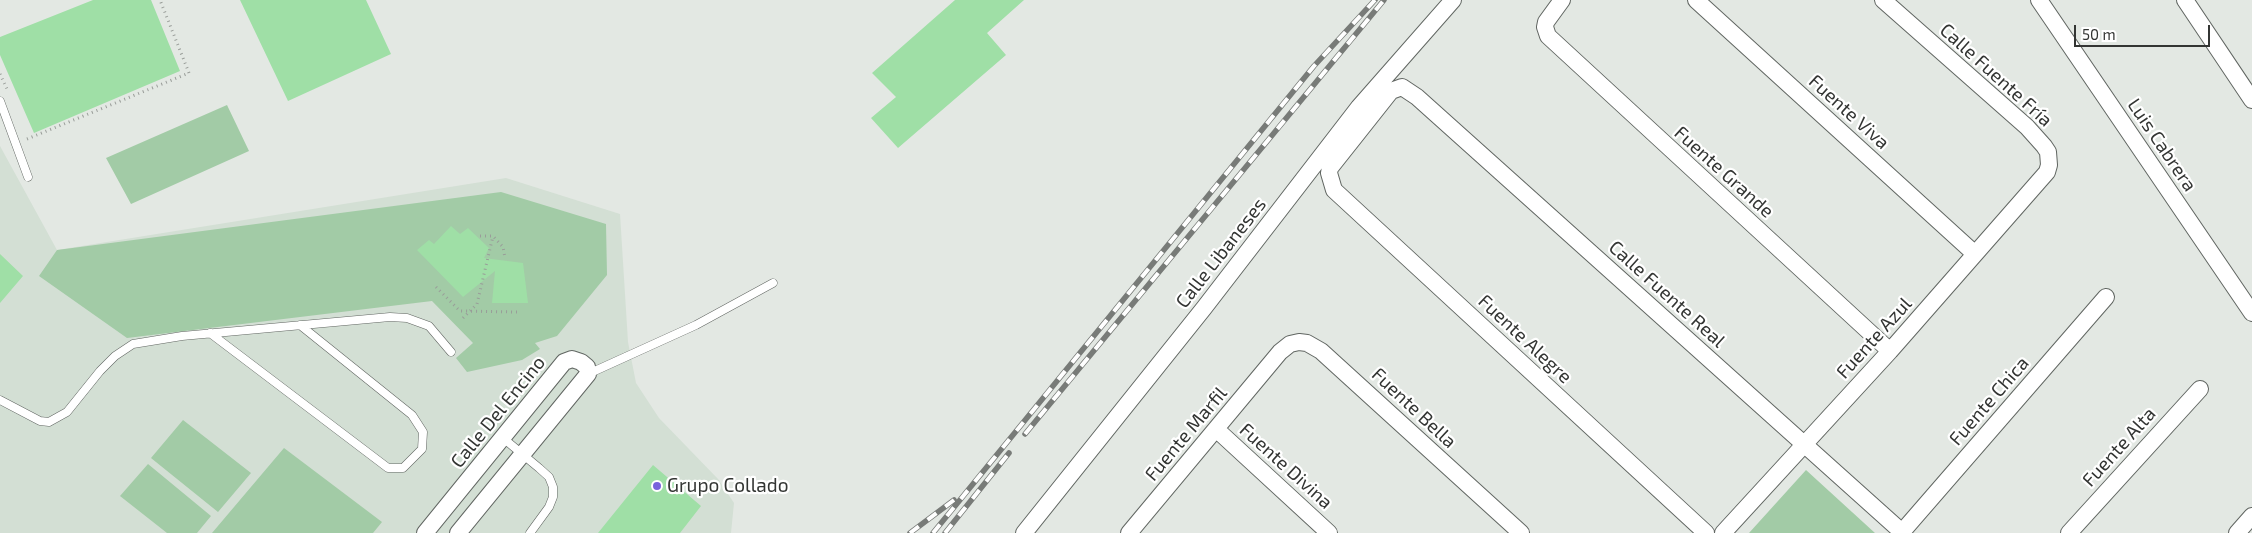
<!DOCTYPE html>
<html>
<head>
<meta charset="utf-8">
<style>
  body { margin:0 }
  #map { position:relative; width:2252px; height:533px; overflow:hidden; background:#e3e8e3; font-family:"Exo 2",sans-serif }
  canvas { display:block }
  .scale { position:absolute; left:2074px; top:25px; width:136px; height:22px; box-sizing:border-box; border:2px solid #333533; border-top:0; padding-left:6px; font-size:15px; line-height:18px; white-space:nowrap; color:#333533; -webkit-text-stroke:4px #fff; paint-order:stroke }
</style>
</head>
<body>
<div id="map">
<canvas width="2252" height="533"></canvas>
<div class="scale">50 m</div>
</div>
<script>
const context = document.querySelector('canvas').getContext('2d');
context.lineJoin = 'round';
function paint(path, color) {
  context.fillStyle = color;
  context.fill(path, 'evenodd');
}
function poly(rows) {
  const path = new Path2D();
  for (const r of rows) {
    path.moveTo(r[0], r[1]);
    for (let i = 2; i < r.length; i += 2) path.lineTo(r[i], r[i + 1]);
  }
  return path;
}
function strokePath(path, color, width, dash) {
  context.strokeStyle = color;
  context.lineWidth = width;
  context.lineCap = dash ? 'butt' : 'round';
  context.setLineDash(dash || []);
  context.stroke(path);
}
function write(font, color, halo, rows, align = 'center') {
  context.font = font + ' "Exo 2",sans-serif';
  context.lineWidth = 4.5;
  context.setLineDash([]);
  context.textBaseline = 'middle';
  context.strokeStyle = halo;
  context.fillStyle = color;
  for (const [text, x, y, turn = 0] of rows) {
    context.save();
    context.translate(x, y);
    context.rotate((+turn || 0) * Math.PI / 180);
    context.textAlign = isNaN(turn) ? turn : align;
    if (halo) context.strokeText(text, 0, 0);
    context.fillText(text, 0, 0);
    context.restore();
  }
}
paint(poly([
  [0,146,57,250,506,178,620,214,628,342,636,383,659,418,718,479,734,503,731,533,0,533]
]), '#d3dfd4');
paint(poly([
  [227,105,249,151,131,204,106,158],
  [501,192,606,224,607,275,557,336,535,343,540,349,522,360,467,372,456,358,473,343,432,301,127,338,39,276,57,250],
  [183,420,251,473,218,512,151,458],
  [284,448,382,522,373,533,212,533],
  [148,464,211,516,197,533,167,533,120,496],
  [1806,470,1875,533,1749,533]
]), '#a2cba6');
paint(poly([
  [93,0,151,0,180,71,34,133,0,55,0,37],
  [240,0,366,0,391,54,288,101],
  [955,0,1024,0,987,33,1006,55,898,148,871,118,896,97,872,73],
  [451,226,460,234,468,228,489,248,484,258,523,263,528,303,492,303,495,271,463,297,417,250,429,240,434,244],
  [0,254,23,276,0,303],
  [653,465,701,506,680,533,598,533]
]), '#9fdfa6');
const lane = poly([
  [0,101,28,177],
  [210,333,388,468,403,468,422,449,423,432,412,415,300,325],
  [588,374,696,325,773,283],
  [0,400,40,421,49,422,67,412,100,371,115,356,133,344,182,336,390,317,407,318,429,326,451,352],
  [503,438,539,468,549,477,553,487,553,497,549,507,530,533]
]);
const street = poly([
  [1562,0,1546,22,1545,27,1548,36,1890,351],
  [1696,0,1975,254],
  [2039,0,2252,313],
  [2185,0,2252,100],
  [1216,429,1329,533],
  [1902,532,2106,297],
  [425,533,564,362,572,359,581,362,587,367,588,374,458,533],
  [1024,533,1204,308,1359,107,1453,0],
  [1129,533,1280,352,1290,344,1299,342,1307,343,1321,351,1521,533],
  [1706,533,1334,190,1329,173,1330,168,1391,91,1402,87,1417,97,1903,533],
  [1723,533,1890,351,2047,172,2049,165,2048,152,2044,146,2027,127,1883,0],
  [2069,533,2200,389],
  [2237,533,2252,516]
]);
strokePath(lane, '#616662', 9);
strokePath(street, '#616662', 18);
strokePath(poly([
  [0,74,8,91],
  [27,139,189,73,160,0],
  [480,236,493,236,503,247,505,258],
  [436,287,460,311,517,312],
  [463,318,477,304,493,236]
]), '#999d99', 3, [1, 4]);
strokePath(lane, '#fff', 8);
strokePath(street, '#fff', 16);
const rail = poly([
  [1025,434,1384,0],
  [910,533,954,500],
  [933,533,1314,66,1375,0],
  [945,533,1009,453]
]);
strokePath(rail, '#787b78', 5.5);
strokePath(rail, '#fff', 4, [11]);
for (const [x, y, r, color] of [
  [657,486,5,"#7862dc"]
]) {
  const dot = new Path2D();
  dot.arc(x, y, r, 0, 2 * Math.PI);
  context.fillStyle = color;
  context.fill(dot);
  strokePath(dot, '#fff', 2);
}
write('19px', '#333533', '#fff', [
  ["Calle Fuente Fría",1996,75,42],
  ["Fuente Viva",1849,112,42],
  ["Luis Cabrera",2162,145,56],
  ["Fuente Grande",1724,172,42],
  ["Calle Libaneses",1221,253,-52],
  ["Calle Fuente Real",1667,294,42],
  ["Fuente Azul",1874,338,-48],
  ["Fuente Alegre",1525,339,43],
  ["Fuente Chica",1989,401,-49],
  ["Fuente Bella",1414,408,43],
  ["Calle Del Encino",498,412,-51],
  ["Fuente Marfil",1186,434,-50],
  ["Fuente Alta",2119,447,-48],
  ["Fuente Divina",1286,466,42]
]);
write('19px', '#333533', '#fff', [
  ["Grupo Collado",667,486]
], 'left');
</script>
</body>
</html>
